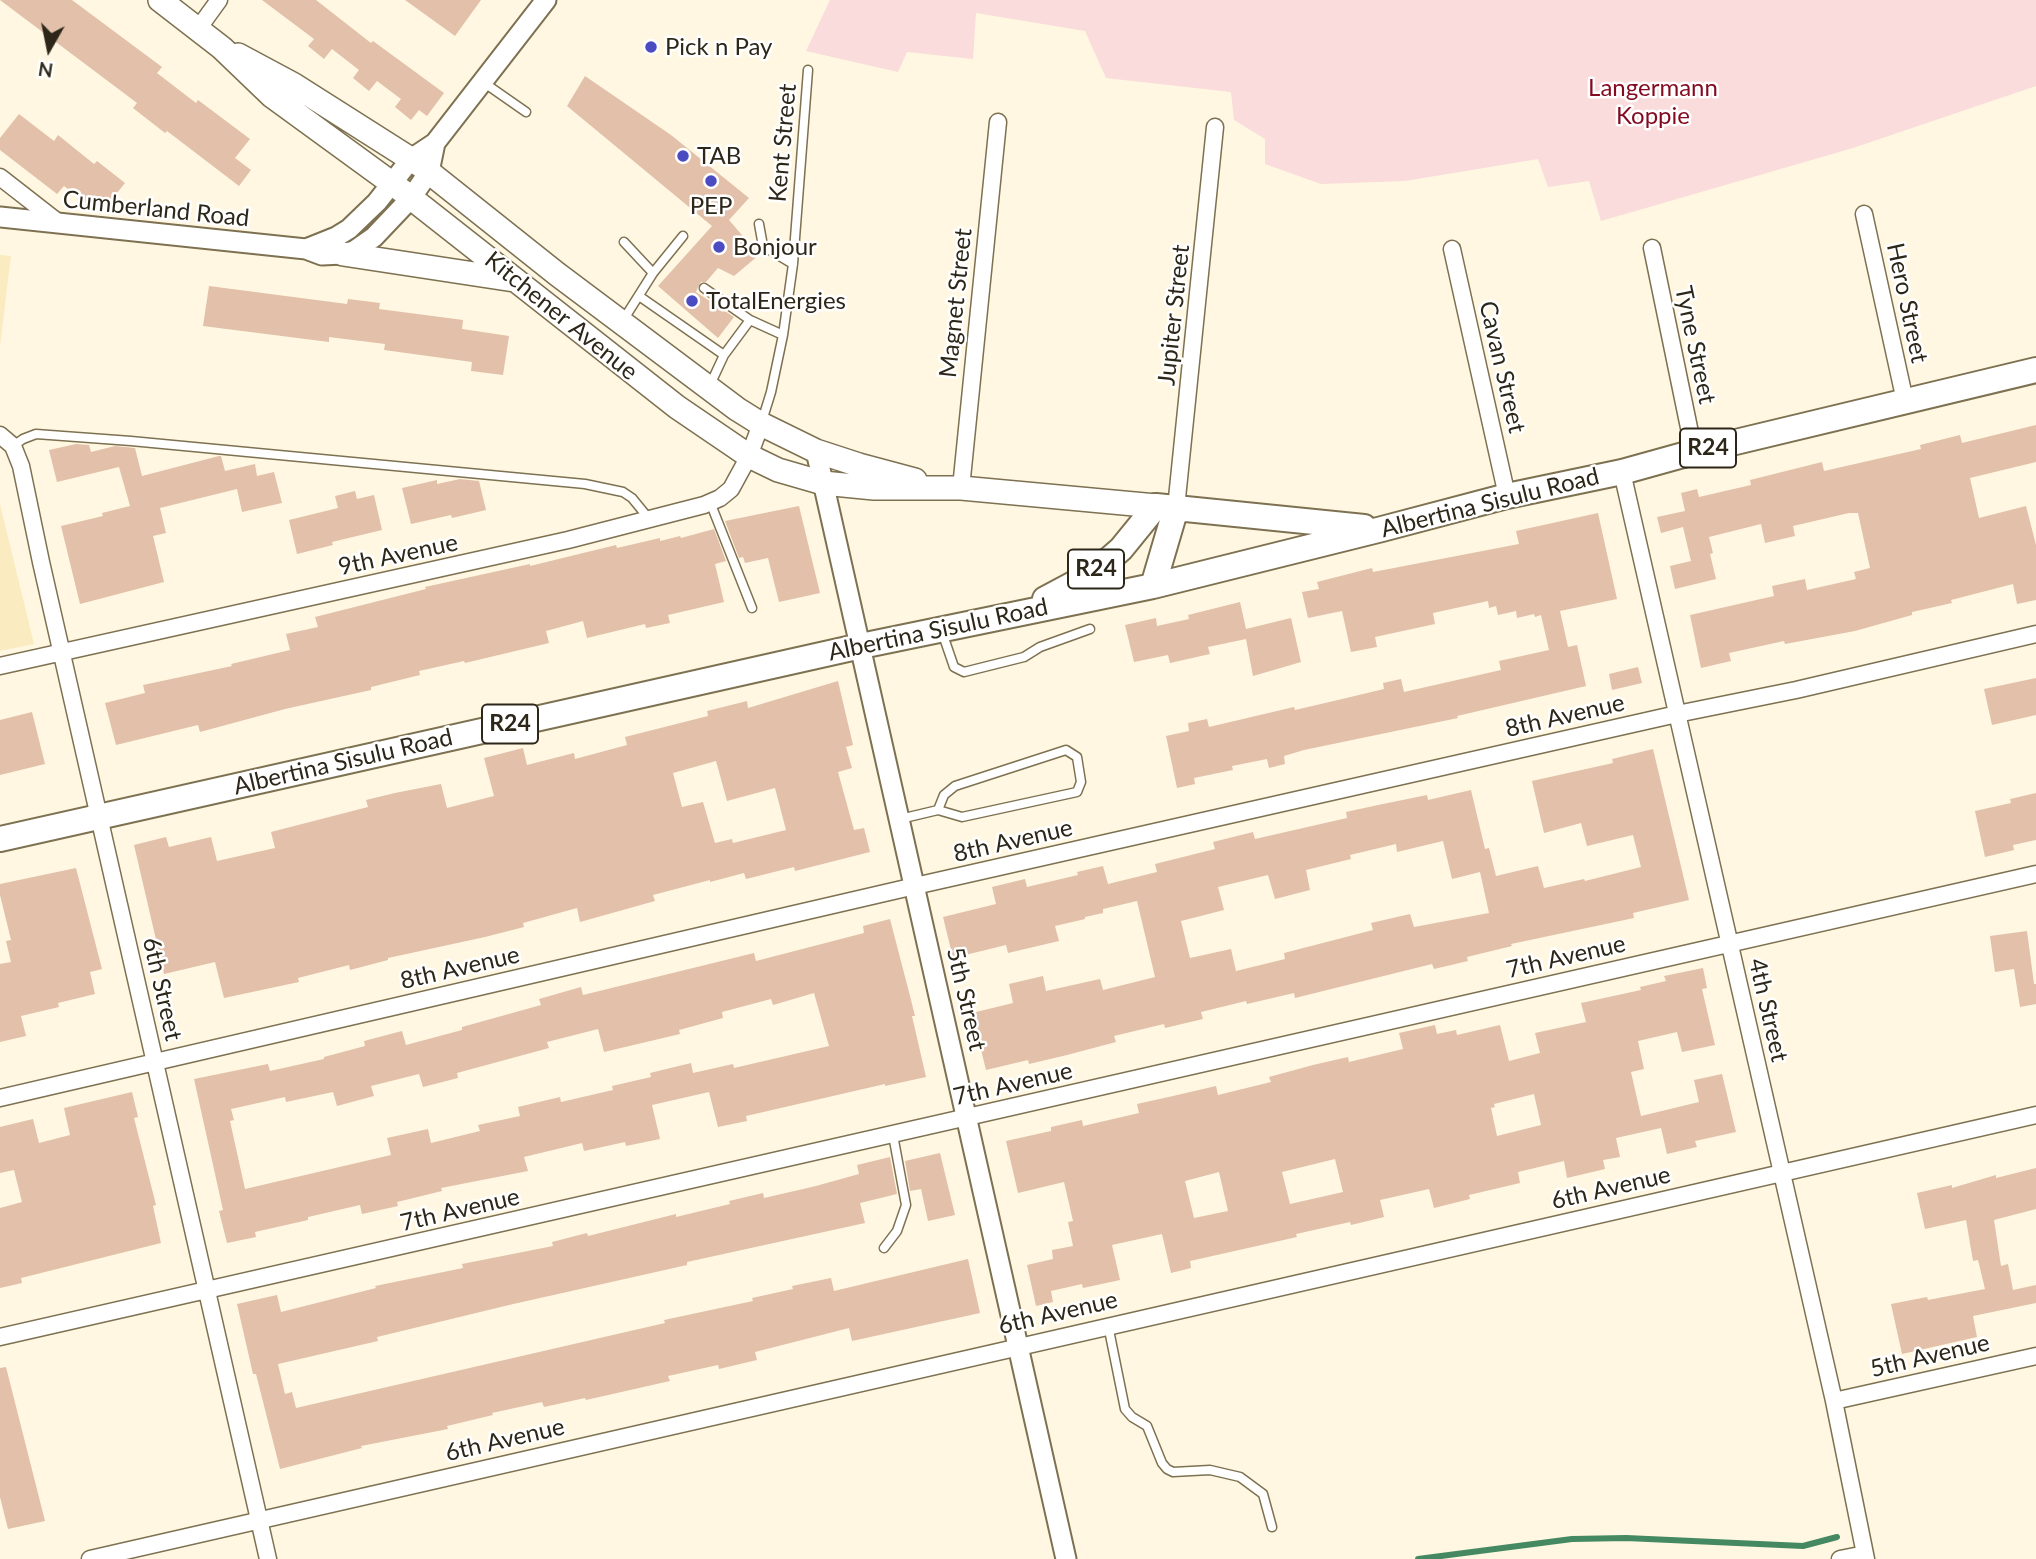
<!DOCTYPE html>
<html>
<head>
<meta charset="utf-8">
<style>
  body { margin:0 }
  #map { position:relative; width:2036px; height:1559px; overflow:hidden; background:#fff7e1; font-family:Lato,sans-serif }
  canvas { display:block }
  .north { position:absolute; left:14px; top:14px; width:70px; height:70px; -webkit-text-stroke:5px #fff; paint-order:stroke; rotate:189deg; font-size:19px; font-weight:700; line-height:28px; text-align:center; color:#2c2719 }
  .north::after { content:''; display:block; margin:auto; width:24px; height:32px; background:#2c2719; clip-path:polygon(50% 0,100% 100%,50% 72%,0 100%) }
</style>
</head>
<body>
<div id="map">
<canvas width="2036" height="1559"></canvas>
<div class="north">N</div>
</div>
<script>
const context = document.querySelector('canvas').getContext('2d');
context.lineJoin = 'round';
function paint(path, color) {
  context.fillStyle = color;
  context.fill(path, 'evenodd');
}
function poly(rows) {
  const path = new Path2D();
  for (const r of rows) {
    path.moveTo(r[0], r[1]);
    for (let i = 2; i < r.length; i += 2) path.lineTo(r[i], r[i + 1]);
  }
  return path;
}
function strokePath(path, color, width, dash) {
  context.strokeStyle = color;
  context.lineWidth = width;
  context.lineCap = dash ? 'butt' : 'round';
  context.setLineDash(dash || []);
  context.stroke(path);
}
function write(font, color, halo, rows, align = 'center') {
  context.font = font + ' Lato,sans-serif';
  context.lineWidth = 5;
  context.setLineDash([]);
  context.textBaseline = 'middle';
  context.strokeStyle = halo;
  context.fillStyle = color;
  for (const [text, x, y, turn = 0] of rows) {
    context.save();
    context.translate(x, y);
    context.rotate((+turn || 0) * Math.PI / 180);
    context.textAlign = isNaN(turn) ? turn : align;
    if (halo) context.strokeText(text, 0, 0);
    context.fillText(text, 0, 0);
    context.restore();
  }
}
paint(poly([
  [0,255,11,256,0,346],
  [0,504,34,644,0,651]
]), '#fbebc0');
paint(poly([
  [830,0,2036,0,2036,86,1853,148,1601,221,1589,181,1548,187,1538,159,1405,181,1321,184,1265,164,1265,139,1234,120,1231,92,1106,78,1085,31,976,13,973,59,907,52,898,72,806,51]
]), '#f9dcdb');
strokePath(poly([
  [1418,1559,1572,1539,1626,1538,1803,1546,1837,1537]
]), '#448961', 6);
paint(poly([
  [0,0,72,0,162,67,157,73,196,103,198,100,250,139,235,158,251,170,239,186,167,131,165,133,133,108,137,103],
  [262,0,316,0,371,43,373,41,444,93,427,116,419,110,411,120,395,107,401,99,377,81,369,91,353,78,359,70,332,49,324,59,308,46,314,39],
  [405,0,481,0,455,36],
  [585,76,671,135,749,198,729,220,759,255,734,276,718,268,706,282,701,282,698,287,696,292,734,317,718,338,658,286,712,226,567,106],
  [19,114,54,141,58,135,94,164,97,161,125,183,100,214,64,186,57,194,0,150,0,138],
  [209,286,347,304,348,299,380,303,379,309,463,320,462,329,509,336,503,375,471,371,472,362,384,350,385,344,329,337,329,342,203,326],
  [2036,425,2036,462,1970,478,1979,518,2026,506,2036,545,2036,600,2017,604,2013,584,1951,600,1952,603,1912,612,1912,615,1855,631,1785,644,1784,641,1729,653,1731,661,1701,668,1690,615,1774,596,1772,586,1805,579,1807,590,1856,579,1854,572,1870,568,1858,513,1849,513,1793,526,1795,536,1765,543,1761,524,1709,537,1713,553,1710,554,1716,579,1675,589,1670,566,1691,561,1683,527,1661,533,1657,517,1685,511,1681,493,1697,489,1699,497,1751,485,1750,480,1822,462,1824,471,1921,449,1920,445,1960,435,1962,443],
  [76,444,89,445,91,452,115,446,135,448,142,476,219,456,221,456,225,471,255,464,257,476,274,472,282,503,242,512,237,489,160,508,166,533,153,536,164,582,80,604,61,526,103,516,102,513,130,506,119,467,57,482,49,450],
  [460,479,479,481,486,510,452,518,451,515,411,524,402,488,437,480,437,484],
  [355,491,357,499,374,495,382,530,332,542,333,545,297,554,289,520,338,508,335,496],
  [799,506,820,593,779,602,768,558,745,563,743,557,739,558,725,521],
  [1598,513,1617,599,1560,611,1568,647,1577,645,1586,686,1457,716,1458,718,1304,750,1284,756,1285,764,1269,768,1267,759,1232,766,1233,770,1194,778,1195,784,1177,788,1166,736,1189,731,1188,723,1207,719,1209,727,1294,707,1295,710,1338,700,1384,689,1383,683,1401,679,1404,692,1501,670,1499,661,1549,650,1541,615,1535,617,1534,614,1517,618,1516,611,1498,615,1496,606,1489,608,1488,601,1433,613,1435,624,1375,637,1377,647,1351,652,1342,611,1308,618,1302,592,1319,589,1317,582,1372,568,1373,572,1519,544,1516,531],
  [714,529,726,561,715,564,724,602,668,615,670,623,646,628,645,624,587,638,583,621,546,631,549,643,465,663,464,661,419,671,420,675,371,687,371,690,285,709,200,732,198,725,116,745,105,703,145,693,143,685,232,666,231,664,290,650,286,634,318,627,315,617,426,589,425,587,530,564,530,566,616,545,617,548,660,538,660,541,680,536,681,538],
  [1240,602,1246,629,1291,618,1301,662,1253,676,1246,639,1208,647,1210,654,1170,663,1168,655,1134,662,1125,625,1156,618,1157,626,1189,619,1188,615],
  [1638,667,1642,683,1612,690,1609,674],
  [2036,678,2036,715,1992,725,1984,689],
  [838,681,853,745,846,747,852,768,838,772,854,830,864,828,870,852,795,871,794,867,746,879,744,873,710,882,710,880,653,895,655,901,580,922,577,908,523,923,524,927,485,937,388,958,388,960,350,970,349,965,298,978,299,982,224,998,215,962,164,974,134,845,166,837,169,847,211,837,217,861,275,848,271,832,368,807,366,800,395,793,441,784,447,808,494,796,484,758,523,748,527,765,574,753,575,759,627,745,625,737,708,716,707,711,747,701,748,708],
  [716,761,727,801,775,788,786,830,733,843,732,839,715,843,703,802,682,807,673,773],
  [32,712,45,764,0,775,0,720],
  [1653,749,1689,900,1633,913,1634,918,1511,944,1512,946,1467,957,1468,961,1434,969,1432,964,1295,998,1294,993,1247,1004,1246,1001,1201,1012,1203,1019,1165,1028,1164,1024,1114,1036,1116,1042,1067,1055,1029,1064,1028,1060,986,1070,972,1013,1013,1003,1009,984,1043,976,1046,991,1100,979,1103,990,1155,977,1137,901,1103,909,1103,913,1085,917,1085,919,1055,926,1059,941,1008,953,1006,945,953,958,943,917,996,904,992,887,1025,879,1027,887,1078,875,1077,872,1103,866,1108,884,1157,872,1155,864,1215,849,1213,842,1253,832,1255,839,1347,818,1346,812,1378,805,1427,795,1428,800,1471,790,1485,849,1489,848,1496,876,1538,866,1544,888,1584,879,1585,881,1641,867,1633,835,1587,846,1581,823,1544,833,1532,781,1613,763,1612,759],
  [1443,841,1452,879,1480,872,1489,913,1414,927,1410,914,1371,923,1373,930,1284,953,1285,959,1236,971,1231,949,1190,958,1181,921,1224,910,1218,887,1268,875,1275,899,1310,890,1306,870,1351,859,1350,855,1396,844,1397,852],
  [2036,793,2036,840,2013,845,2014,850,1985,857,1975,811,2011,803,2010,799],
  [76,868,102,969,90,972,95,994,58,1003,59,1007,21,1016,26,1036,0,1042,0,964,11,962,6,941,11,940,0,895,0,884],
  [890,919,910,996,915,1016,912,1016,926,1077,885,1086,885,1084,746,1116,747,1121,718,1127,709,1092,652,1105,660,1139,626,1146,625,1142,584,1151,582,1143,524,1157,528,1171,441,1188,442,1191,397,1202,398,1206,362,1214,360,1205,308,1217,308,1220,255,1232,256,1237,227,1243,219,1211,223,1210,221,1201,194,1079,268,1064,270,1071,324,1059,324,1057,365,1046,364,1041,402,1031,406,1045,462,1030,462,1027,541,1005,539,999,581,987,583,995,754,953,756,961,864,933,863,926],
  [814,993,829,1046,734,1068,733,1064,693,1073,691,1063,650,1073,651,1077,612,1086,613,1090,561,1102,560,1097,518,1107,520,1116,478,1125,480,1131,431,1143,428,1129,387,1138,391,1155,245,1189,230,1121,234,1120,231,1109,285,1097,286,1102,333,1092,337,1106,374,1096,371,1086,419,1074,423,1087,458,1078,457,1073,549,1048,547,1042,598,1029,604,1052,680,1034,679,1030,723,1018,722,1012,771,999,773,1005],
  [2027,931,2034,984,2036,984,2036,1004,2020,1007,2014,969,1995,972,1990,936],
  [1703,968,1707,988,1702,989,1715,1045,1682,1052,1677,1032,1638,1041,1644,1069,1631,1072,1641,1116,1699,1102,1694,1080,1722,1074,1736,1132,1695,1141,1697,1147,1667,1154,1661,1128,1616,1138,1620,1157,1603,1160,1605,1169,1567,1178,1564,1161,1518,1172,1520,1183,1469,1195,1470,1199,1434,1208,1429,1189,1380,1200,1384,1217,1351,1225,1350,1222,1296,1234,1297,1237,1190,1261,1191,1268,1171,1273,1162,1234,1112,1245,1120,1280,1083,1288,1082,1284,1051,1291,1053,1302,1036,1306,1027,1265,1053,1259,1052,1250,1073,1246,1068,1222,1073,1221,1064,1182,1018,1193,1006,1141,1051,1131,1051,1127,1082,1120,1083,1126,1139,1113,1137,1104,1173,1096,1216,1086,1218,1095,1271,1082,1269,1077,1313,1065,1348,1057,1349,1062,1403,1049,1399,1033,1435,1025,1437,1034,1456,1030,1457,1035,1500,1025,1509,1061,1540,1053,1535,1033,1586,1022,1581,1003,1641,990,1640,987,1666,981,1664,976],
  [1534,1094,1541,1125,1497,1136,1491,1108,1495,1107,1494,1104],
  [1335,1159,1343,1192,1290,1204,1282,1172],
  [1219,1172,1228,1211,1194,1218,1185,1181],
  [132,1092,138,1117,134,1118,156,1205,153,1206,161,1243,21,1278,22,1283,0,1288,0,1208,22,1202,14,1170,0,1173,0,1127,33,1119,39,1143,70,1135,64,1108],
  [940,1153,955,1215,928,1221,921,1189,910,1191,905,1161],
  [890,1157,897,1194,860,1203,865,1223,687,1262,687,1265,509,1305,377,1337,378,1341,278,1364,285,1394,292,1392,296,1408,665,1323,664,1320,753,1301,752,1298,793,1289,792,1286,831,1278,834,1291,968,1259,980,1313,852,1341,849,1328,755,1352,757,1360,719,1369,718,1365,668,1376,670,1381,586,1400,585,1398,544,1407,542,1402,492,1413,493,1415,447,1426,448,1429,361,1446,362,1448,280,1469,256,1374,253,1374,237,1304,277,1295,281,1312,376,1288,375,1286,463,1268,462,1264,553,1246,552,1242,587,1233,588,1236,676,1214,676,1217,730,1204,729,1201,763,1193,764,1198,816,1186,859,1174,857,1165],
  [2036,1168,2036,1209,1994,1220,2001,1266,2008,1264,2013,1290,2036,1285,2036,1303,1973,1316,1977,1337,1902,1354,1891,1304,1927,1297,1928,1300,1985,1289,1978,1260,1973,1261,1966,1220,1925,1229,1917,1193,1952,1185,1952,1188,1996,1175,1996,1178],
  [6,1367,45,1521,8,1529,0,1497,0,1368]
]), '#e2c0aa');
const service = poly([
  [483,82,526,112],
  [759,224,763,246,793,264],
  [624,242,653,273],
  [704,288,750,320],
  [639,296,724,355],
  [622,322,653,273,683,236],
  [710,385,724,355,750,320,783,335],
  [762,421,771,392,783,335,793,264,808,70],
  [13,446,23,439,36,434,131,441,585,484,623,492,632,498,650,520],
  [710,502,752,608],
  [942,632,954,667,964,672,1024,657,1040,647,1090,629],
  [900,819,938,810,962,817,1077,792,1081,782,1077,757,1066,750,955,786,944,795,938,810],
  [884,1248,897,1231,906,1205,893,1135],
  [1108,1325,1125,1409,1132,1417,1147,1426,1162,1463,1167,1469,1173,1472,1210,1470,1240,1477,1263,1494,1272,1527]
]);
const minor = poly([
  [198,29,219,0],
  [0,177,59,223],
  [1864,214,1905,401],
  [1652,248,1694,452],
  [1452,249,1507,496],
  [0,435,13,446,21,466,41,562,268,1559],
  [1622,472,1834,1401,1866,1559],
  [961,488,998,122],
  [1176,508,1215,127],
  [0,666,568,540,704,505,720,498,731,489,749,456,761,424],
  [0,1098,915,886,1677,714,1796,690,2036,634],
  [0,1337,2036,874],
  [1834,1401,2036,1356],
  [90,1559,2036,1115],
  [1840,1559,1865,1554]
]);
const tertiary = poly([
  [0,217,306,249,322,255,343,254,354,251,374,237,411,198,429,172,435,143],
  [306,249,336,237,349,229,377,202,411,159,435,143,546,0],
  [816,451,1066,1559]
]);
const secondary = poly([
  [160,0,222,48,272,96,401,190,677,407,749,456,778,470,823,483,874,488,961,488,1156,506],
  [238,55,294,85,420,165,557,274,737,409,761,424,816,451,859,465,915,480],
  [343,254,514,280]
]);
const primary = poly([
  [1153,586,1176,508],
  [1045,599,1075,583,1106,562,1121,549,1156,506,1364,527],
  [0,839,861,646,1153,586,1382,529,1507,496,1622,472,1694,452,2036,370]
]);
strokePath(service, '#7d7151', 11);
strokePath(minor, '#7d7151', 19);
strokePath(tertiary, '#7d7151', 23);
strokePath(secondary, '#7d7151', 26);
strokePath(primary, '#7d7151', 28);
strokePath(service, '#fff', 8);
strokePath(minor, '#fff', 16);
strokePath(tertiary, '#fff', 19);
strokePath(secondary, '#fff', 23);
strokePath(primary, '#fff', 24);
for (const [x, y, r, color] of [
  [651,47,7,"#4c4cc2"],
  [683,156,7,"#4c4cc2"],
  [711,181,7,"#4c4cc2"],
  [719,247,7,"#4c4cc2"],
  [692,301,7,"#4c4cc2"]
]) {
  const dot = new Path2D();
  dot.arc(x, y, r, 0, 2 * Math.PI);
  context.fillStyle = color;
  context.fill(dot);
  strokePath(dot, '#fff', 2.5);
}
for (const [x, y, w] of [
  [1708,448,56],
  [1096,569,56],
  [510,724,56]
]) {
  const box = new Path2D();
  box.roundRect(x - w / 2, y - 19.5, w, 39, 5);
  context.fillStyle = '#fff';
  context.fill(box);
  strokePath(box, '#2c2719', 2);
}
write('bold 23px', '#2c2719', null, [
  ["R24",1708,448],
  ["R24",1096,569],
  ["R24",510,724]
]);
write('24px', '#2c2719', '#fff', [
  ["Pick n Pay",665,47],
  ["TAB",697,156],
  ["PEP",711,206,"center"],
  ["Bonjour",733,247],
  ["TotalEnergies",706,301]
], 'left');
write('24px', '#840a1f', '#fff', [
  ["Langermann",1653,88],
  ["Koppie",1653,116]
]);
write('24px', '#2c2719', '#fff', [
  ["Kent Street",783,143,-85],
  ["Cumberland Road",156,209,6],
  ["Magnet Street",956,303,-84],
  ["Hero Street",1907,303,78],
  ["Jupiter Street",1174,315,-84],
  ["Kitchener Avenue",561,316,39],
  ["Tyne Street",1695,345,78],
  ["Cavan Street",1502,367,77],
  ["Albertina Sisulu Road",1490,503,-14],
  ["9th Avenue",398,555,-12],
  ["Albertina Sisulu Road",938,630,-12],
  ["8th Avenue",1565,716,-13],
  ["Albertina Sisulu Road",343,762,-13],
  ["8th Avenue",1013,841,-13],
  ["7th Avenue",1566,957,-13],
  ["8th Avenue",460,968,-13],
  ["6th Street",162,989,77],
  ["5th Street",966,999,77],
  ["4th Street",1768,1010,77],
  ["7th Avenue",1013,1084,-13],
  ["6th Avenue",1611,1188,-13],
  ["7th Avenue",460,1210,-13],
  ["6th Avenue",1058,1313,-13],
  ["5th Avenue",1930,1356,-13],
  ["6th Avenue",505,1440,-13]
]);
</script>
</body>
</html>
